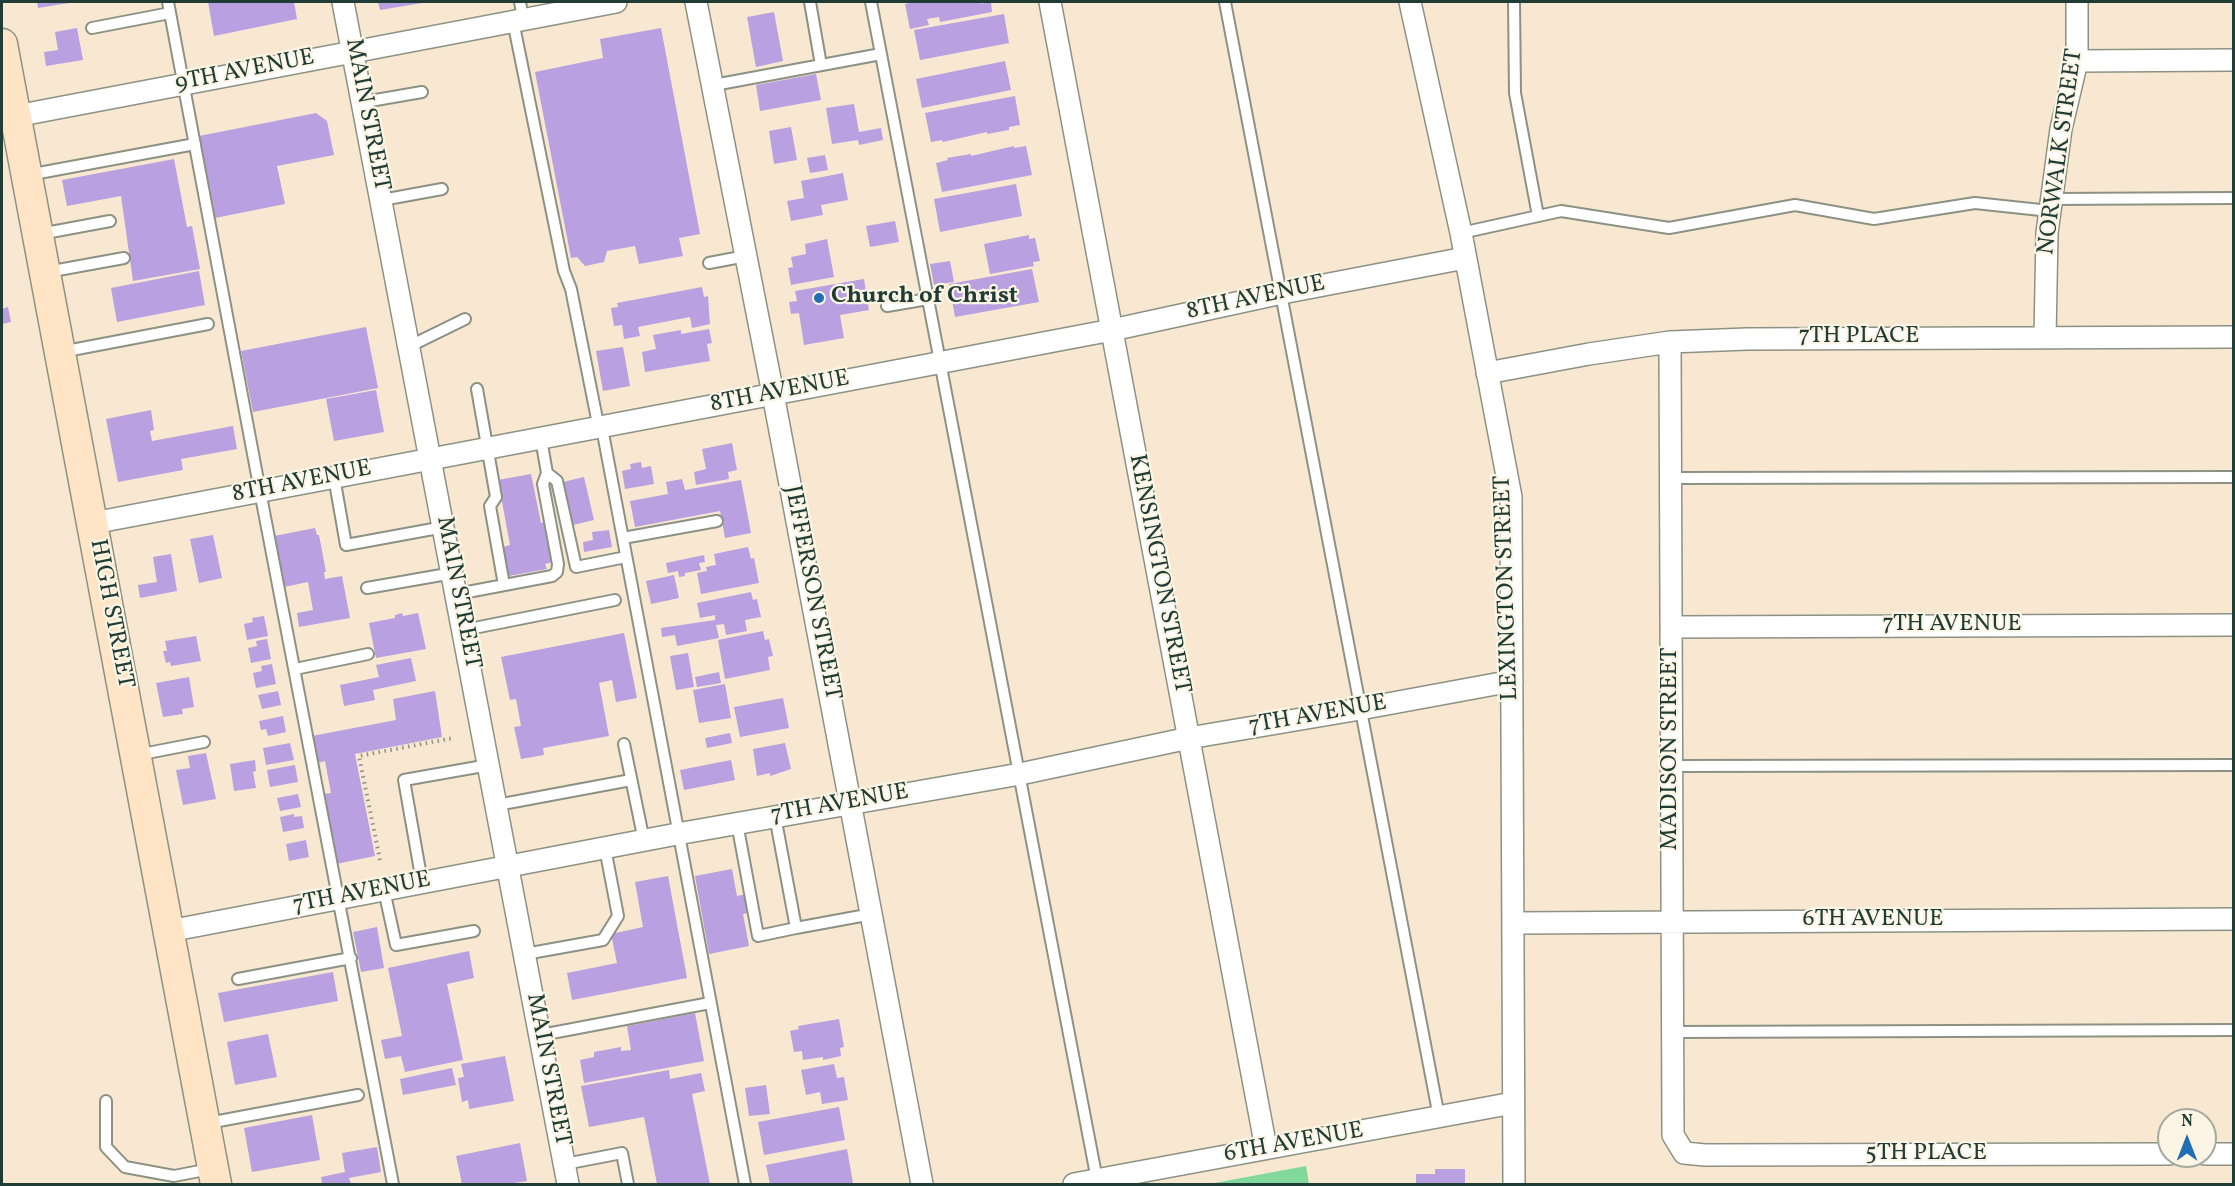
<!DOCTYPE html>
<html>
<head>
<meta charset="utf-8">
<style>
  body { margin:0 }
  #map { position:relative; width:2235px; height:1186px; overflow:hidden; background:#f8e8d2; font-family:Vollkorn,serif }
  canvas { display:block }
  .frame { position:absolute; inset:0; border:3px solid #1f3d34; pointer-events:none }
  .north { position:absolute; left:2157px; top:1108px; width:60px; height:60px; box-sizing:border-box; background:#fcf5e5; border:2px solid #a4ab9e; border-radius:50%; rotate:0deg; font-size:16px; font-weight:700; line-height:24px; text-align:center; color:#1f3d34 }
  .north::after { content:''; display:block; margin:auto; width:21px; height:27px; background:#1f6fb2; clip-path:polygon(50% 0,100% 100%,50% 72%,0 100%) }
</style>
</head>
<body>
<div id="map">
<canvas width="2235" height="1186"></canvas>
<div class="frame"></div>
<div class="north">N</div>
</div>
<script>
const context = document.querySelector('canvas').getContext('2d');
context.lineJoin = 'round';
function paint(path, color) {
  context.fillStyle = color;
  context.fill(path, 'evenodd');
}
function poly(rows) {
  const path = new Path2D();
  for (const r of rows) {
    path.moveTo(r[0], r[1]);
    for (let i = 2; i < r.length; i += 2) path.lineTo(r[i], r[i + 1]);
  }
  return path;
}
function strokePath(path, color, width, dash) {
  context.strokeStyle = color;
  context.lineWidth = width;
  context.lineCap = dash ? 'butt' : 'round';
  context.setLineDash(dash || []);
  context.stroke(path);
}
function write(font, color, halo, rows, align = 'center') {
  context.font = font + ' Vollkorn,serif';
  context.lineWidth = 4.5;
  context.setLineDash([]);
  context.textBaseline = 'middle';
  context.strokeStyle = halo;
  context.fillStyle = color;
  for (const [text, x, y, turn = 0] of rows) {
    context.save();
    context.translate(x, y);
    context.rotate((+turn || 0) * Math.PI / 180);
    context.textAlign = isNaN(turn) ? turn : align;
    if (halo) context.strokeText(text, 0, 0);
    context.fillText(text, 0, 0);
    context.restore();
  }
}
paint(poly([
  [1306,1166,1309,1184,1209,1184]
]), '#82d79a');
paint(poly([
  [37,2,69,2,69,3,38,8],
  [208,2,294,2,297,19,214,36],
  [378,2,422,2,422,3,380,10],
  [914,2,984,2,979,4,991,2,992,12,940,22,939,17,927,19,929,25,910,29,905,4],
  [774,12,783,61,756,67,747,17],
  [1004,14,1009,43,920,60,914,30],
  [77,28,83,60,46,66,44,52,58,50,55,32],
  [661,28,700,234,679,238,683,256,639,264,635,246,607,251,604,262,585,266,577,257,571,258,535,72,603,58,600,39],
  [1005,61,1011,90,922,108,916,79],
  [816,74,821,100,760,111,756,85],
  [1015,96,1020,125,1009,127,1009,130,987,134,987,132,943,142,942,140,931,142,925,113],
  [854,104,859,132,881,128,883,140,859,145,858,140,832,144,826,108],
  [316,113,327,121,334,155,277,166,285,204,215,218,199,136],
  [791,127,797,160,774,164,769,131],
  [1014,146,1014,148,1026,146,1032,175,942,192,936,163,948,160,947,158,971,154,971,156],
  [825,155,828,170,810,173,807,158],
  [174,159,187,227,192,226,200,269,133,281,121,196,67,206,62,180],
  [843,173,848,200,821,205,823,215,791,221,787,201,804,198,801,181],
  [1016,184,1022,216,940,232,934,199],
  [895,221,899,242,870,247,866,226],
  [1029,235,1029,239,1035,238,1040,261,1033,262,1034,266,990,274,984,244],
  [827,239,834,277,791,285,788,268,793,267,791,257,806,254,805,244],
  [950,261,954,282,934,285,930,264],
  [1032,269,1039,302,955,317,949,284],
  [199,271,205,305,117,322,111,288],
  [864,279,869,310,840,315,844,338,804,345,799,313,791,314,789,302,797,301,795,291],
  [702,287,704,297,708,296,710,324,692,328,690,317,638,327,640,336,624,339,622,325,614,326,611,308,618,307,617,303],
  [8,307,11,322,2,324,2,309],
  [366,327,378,388,253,412,241,351],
  [709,329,712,343,707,344,710,361,645,372,642,352,656,349,653,335,681,330,681,334],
  [623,347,630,386,603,391,596,351],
  [376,390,384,432,334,441,326,399],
  [151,410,154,430,150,431,152,441,233,426,237,449,181,459,183,470,118,482,106,419],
  [732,443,737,470,728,472,729,479,696,485,694,472,706,469,702,449],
  [641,462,642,468,651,466,654,484,625,489,622,471,631,469,630,464],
  [531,474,541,523,545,522,553,562,545,564,547,569,509,576,503,547,510,545,498,480],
  [584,477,594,520,573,525,563,482],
  [682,479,685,490,741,480,751,533,725,538,720,511,635,527,630,501,668,494,666,482],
  [315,528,317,535,319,535,326,572,324,572,325,579,342,576,350,618,299,627,297,613,313,610,308,582,284,587,274,536],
  [609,530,612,547,584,552,583,542,593,540,592,532],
  [213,535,222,578,199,583,190,539],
  [748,547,751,559,754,558,759,583,701,594,697,573,707,571,706,567,716,565,714,554],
  [171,554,177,591,140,598,138,585,157,582,153,557],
  [704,555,705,562,699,563,701,570,685,573,685,576,679,577,678,571,668,573,666,563],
  [674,575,679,598,651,604,646,581],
  [751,592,753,600,757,599,761,617,745,620,747,631,726,635,724,624,716,625,719,638,677,646,675,635,662,637,661,628,715,620,715,615,700,618,697,603],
  [402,613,403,616,418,613,426,649,376,658,369,623,395,618,395,615],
  [264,616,268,636,247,640,244,624,253,622,252,618],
  [763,631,765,640,769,639,773,656,768,657,770,670,725,679,718,640],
  [624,633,637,698,616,702,612,680,599,683,609,736,543,748,544,755,521,759,514,727,521,726,516,699,510,700,501,657],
  [196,636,201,661,171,666,170,662,166,663,163,651,167,651,165,641],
  [267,639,271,659,251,663,248,648,257,646,256,641],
  [688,653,694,687,676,690,670,656],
  [411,658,416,681,373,690,375,700,344,706,340,685,379,677,376,665],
  [272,664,276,684,256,688,253,673,262,671,261,666],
  [719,672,721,683,697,687,695,677],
  [189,677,194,707,182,709,183,714,163,717,156,683],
  [725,684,731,718,699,723,693,690],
  [278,691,281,705,262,709,258,695],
  [435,691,442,737,355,754,375,856,336,864,323,794,331,793,325,761,317,763,312,736,396,720,393,699],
  [783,698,789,728,740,737,734,707],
  [283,716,286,732,268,736,266,729,261,730,259,721],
  [730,733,732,743,707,748,705,738],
  [290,743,294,760,266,765,263,748],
  [785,743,791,769,770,776,770,773,757,776,753,749],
  [206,753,216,799,183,805,176,770,190,768,188,756],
  [255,760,256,771,253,772,256,788,234,791,230,764],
  [731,760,735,780,684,790,680,770],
  [295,765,298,782,270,787,267,770],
  [298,794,301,807,280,811,277,798],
  [294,814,294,817,302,816,304,828,283,832,280,817],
  [306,840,309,857,289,861,286,844],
  [732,869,737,896,756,892,760,910,743,914,749,946,709,954,695,876],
  [668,876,687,978,572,1000,567,973,617,963,611,934,643,927,635,882],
  [377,927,384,968,361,972,353,932],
  [469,951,474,978,447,984,463,1060,405,1072,401,1056,385,1059,381,1040,402,1036,388,968],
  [333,972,338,1001,224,1022,218,993],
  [695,1013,704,1061,584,1083,580,1060,594,1057,594,1052,621,1047,621,1051,631,1050,627,1026],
  [839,1019,844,1047,840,1048,841,1056,823,1060,823,1057,803,1060,802,1051,794,1052,790,1031,799,1029,798,1026],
  [268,1034,277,1077,235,1085,227,1042],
  [505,1056,514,1101,469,1109,468,1100,462,1102,458,1078,464,1077,461,1064],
  [834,1064,837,1078,844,1077,848,1100,822,1104,820,1092,806,1095,801,1070],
  [452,1068,456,1085,403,1095,400,1079],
  [669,1070,670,1079,701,1073,705,1091,692,1094,710,1184,657,1184,644,1117,589,1127,581,1086],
  [766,1085,770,1114,749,1116,745,1088],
  [839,1107,845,1140,764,1155,758,1122],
  [312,1115,320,1160,252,1172,244,1128],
  [520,1143,527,1181,508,1184,462,1184,456,1156],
  [377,1147,381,1172,349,1178,351,1184,322,1184,321,1177,345,1172,342,1153],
  [847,1149,853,1183,843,1184,770,1184,766,1165],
  [1435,1169,1465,1169,1465,1184,1416,1184,1416,1174,1435,1174]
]), '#b9a0e0');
const service = poly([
  [168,2,260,491,393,1184],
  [520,2,523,19],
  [810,2,821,65],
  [871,2,1097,1180],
  [1225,2,1439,1117],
  [1514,2,1515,93,1538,216],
  [513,21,564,271,571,289,599,429],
  [92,28,170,13],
  [714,85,881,54],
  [364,102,422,92],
  [28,175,195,144],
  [2051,199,2234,198],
  [382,200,442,189],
  [1461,233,1561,211,1669,228,1795,205,1874,219,1975,203,2050,211],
  [40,234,110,221],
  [709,263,746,256],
  [47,272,124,258],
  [887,306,928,299],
  [410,346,465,319],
  [61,352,208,324],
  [477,389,496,497,490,506,504,585],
  [602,428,745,1184],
  [547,473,557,481,576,567,626,557],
  [334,477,346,545,444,527],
  [1671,478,2234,477],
  [623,538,717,521],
  [367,588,453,573],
  [457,594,552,576,557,572,558,564,543,484,547,473,541,439],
  [464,630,615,600],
  [295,669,368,654],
  [624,744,644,841],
  [137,755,204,742],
  [1672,766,2234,765],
  [497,805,631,780],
  [775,816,796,928,872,914],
  [737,823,758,936,796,928],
  [422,882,404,780,489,765],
  [384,890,396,945,474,931],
  [525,954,603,940,618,916,605,848],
  [238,979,351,958],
  [1673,1032,2234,1030],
  [541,1035,710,1003],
  [106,1101,106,1147,125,1167,174,1176,210,1169],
  [208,1123,358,1095],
  [565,1164,622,1153,628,1184]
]);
const minor = poly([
  [343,2,568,1184],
  [696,2,773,394,922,1184],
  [1050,2,1266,1148],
  [1410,2,1461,233,1511,497,1514,1184],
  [2077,61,2234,60],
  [16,116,616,2],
  [2045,338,2047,233,2061,129,2077,61,2077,2],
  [1670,342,1673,1135,1684,1153,1705,1155,2169,1154],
  [1487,373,1589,354,1670,342,1747,339,2234,337],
  [93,523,1112,330,1282,293,1465,258],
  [1671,627,2234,625],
  [1513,923,2234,919],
  [169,931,677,834,1020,774,1189,738,1360,709,1512,681],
  [2205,1154,2234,1154],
  [1074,1184,1513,1103]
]);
const secondary = poly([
  [2,44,216,1184]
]);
strokePath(service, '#8c9283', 14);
strokePath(minor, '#8c9283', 24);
strokePath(secondary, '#8c9283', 33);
strokePath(poly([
  [380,860,359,756,453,738]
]), '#8c9283', 4, [1.5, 4.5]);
strokePath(service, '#fff', 10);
strokePath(minor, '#fff', 21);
strokePath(secondary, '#ffe4c6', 30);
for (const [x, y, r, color] of [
  [819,298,6,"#1f6fb2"]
]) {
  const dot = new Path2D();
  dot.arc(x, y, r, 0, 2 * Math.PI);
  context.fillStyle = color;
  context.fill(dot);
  strokePath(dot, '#fcf5e5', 2);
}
write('24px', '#1f3d34', '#fcf5e5', [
  ["9TH AVENUE",245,72,-11],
  ["MAIN STREET",366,115,79],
  ["NORWALK STREET",2062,152,-82],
  ["8TH AVENUE",1256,299,-12],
  ["7TH PLACE",1859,338],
  ["8TH AVENUE",780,393,-11],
  ["8TH AVENUE",302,483,-11],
  ["KENSINGTON STREET",1158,574,79],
  ["LEXINGTON STREET",1508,588,-92],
  ["MAIN STREET",457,593,79],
  ["JEFFERSON STREET",811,593,79],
  ["HIGH STREET",110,614,79],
  ["7TH AVENUE",1952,626],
  ["7TH AVENUE",1318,716,-10],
  ["MADISON STREET",1672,749,-90],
  ["7TH AVENUE",840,805,-10],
  ["7TH AVENUE",362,894,-11],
  ["6TH AVENUE",1873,921],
  ["MAIN STREET",547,1070,79],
  ["6TH AVENUE",1294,1144,-10],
  ["5TH PLACE",1926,1155]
]);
write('bold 24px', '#1f3d34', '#fcf5e5', [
  ["Church of Christ",831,298]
], 'left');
</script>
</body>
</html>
